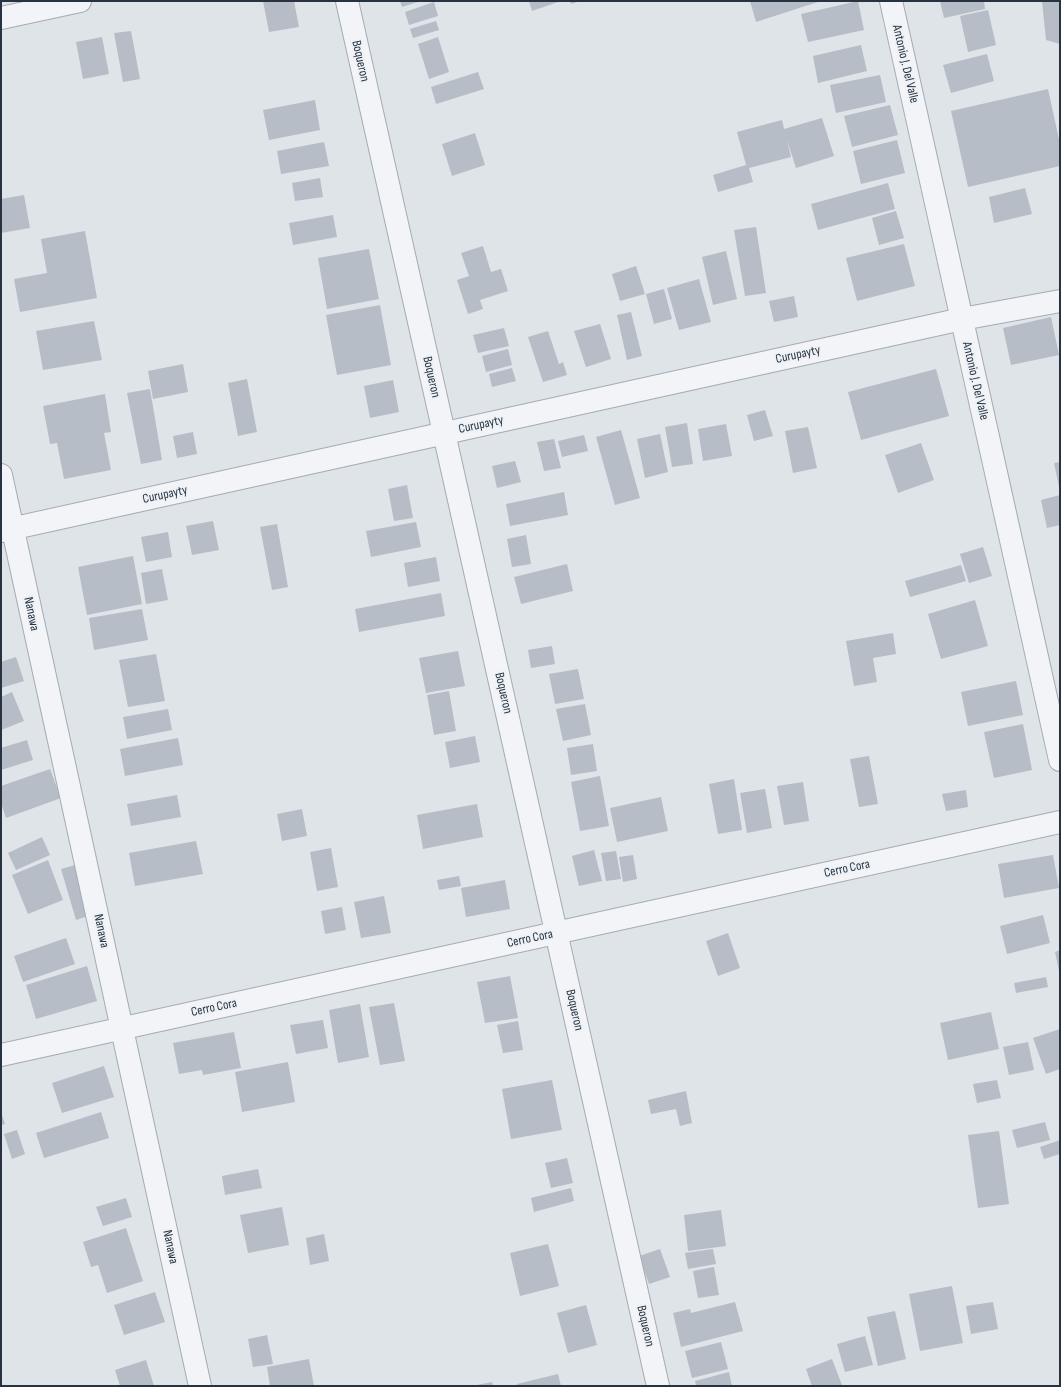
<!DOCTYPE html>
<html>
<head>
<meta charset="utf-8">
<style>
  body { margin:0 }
  #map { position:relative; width:1061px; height:1387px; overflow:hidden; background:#dfe4e9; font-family:"Sofia Sans Condensed",sans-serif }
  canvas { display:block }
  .frame { position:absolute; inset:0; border:2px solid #273341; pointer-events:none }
</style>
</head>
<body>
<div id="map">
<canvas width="1061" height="1387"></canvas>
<div class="frame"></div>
</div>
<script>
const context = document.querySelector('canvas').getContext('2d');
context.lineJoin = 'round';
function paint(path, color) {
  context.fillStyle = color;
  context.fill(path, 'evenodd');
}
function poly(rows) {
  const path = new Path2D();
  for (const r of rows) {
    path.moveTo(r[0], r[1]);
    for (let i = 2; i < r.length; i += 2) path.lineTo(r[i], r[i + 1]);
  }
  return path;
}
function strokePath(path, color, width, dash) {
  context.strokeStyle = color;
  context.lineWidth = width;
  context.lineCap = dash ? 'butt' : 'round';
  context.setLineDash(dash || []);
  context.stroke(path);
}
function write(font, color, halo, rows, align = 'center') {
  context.font = font + ' "Sofia Sans Condensed",sans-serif';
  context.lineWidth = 4;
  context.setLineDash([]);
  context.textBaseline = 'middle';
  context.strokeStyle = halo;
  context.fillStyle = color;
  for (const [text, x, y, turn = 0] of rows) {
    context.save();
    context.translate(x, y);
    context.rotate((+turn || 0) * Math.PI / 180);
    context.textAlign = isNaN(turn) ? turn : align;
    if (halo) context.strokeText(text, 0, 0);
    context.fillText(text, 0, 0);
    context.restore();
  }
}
paint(poly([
  [263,1,294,1,299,27,269,32],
  [400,1,421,1,402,7],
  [529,1,561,1,532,11],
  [570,1,580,1,571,4],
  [750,1,821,1,756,22],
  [858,1,864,30,808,42,801,14],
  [940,1,984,1,985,9,944,18],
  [1042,1,1060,1,1060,44,1046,40],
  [434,2,438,16,409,25,405,12],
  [988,10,996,45,968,52,960,16],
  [436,21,439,30,413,38,410,29],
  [131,31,140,79,123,82,114,33],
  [102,37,109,74,83,79,76,42],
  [438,37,449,72,429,79,418,44],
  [861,45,867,71,818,83,813,56],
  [987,54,994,81,951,93,943,65],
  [478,72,484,89,436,104,431,87],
  [880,75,886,102,836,113,830,85],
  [1048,89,1060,144,1060,166,968,187,951,111],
  [315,100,320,130,269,140,263,110],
  [890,105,898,135,852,147,844,116],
  [822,118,834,156,796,168,787,140,791,157,749,168,753,182,718,192,713,175,746,165,737,132,782,120,784,129],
  [475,133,485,165,452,176,442,144],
  [897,140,905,173,861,184,853,151],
  [324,142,329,166,281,174,277,151],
  [320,178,323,197,295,201,292,183],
  [888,183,895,209,818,230,811,204],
  [1025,188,1032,214,994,223,989,197],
  [24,195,30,228,1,233,1,199],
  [896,211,904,238,879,245,872,218],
  [333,215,337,237,293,245,289,223],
  [756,227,766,293,745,296,734,230],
  [85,231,97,298,20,312,14,279,47,273,41,239],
  [904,244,915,286,857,301,846,258],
  [483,246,491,272,501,269,508,291,480,300,483,309,468,314,457,280,469,276,461,253],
  [369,249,379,299,327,309,318,258],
  [726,251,737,299,713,305,702,257],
  [636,266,645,294,620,301,612,274],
  [699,279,711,322,679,330,667,288],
  [664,289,672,319,654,324,646,294],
  [794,296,798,317,774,322,769,301],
  [380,305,391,365,337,375,326,315],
  [631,312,642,356,627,360,617,315],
  [1051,317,1059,355,1011,365,1003,328],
  [94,321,102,360,43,370,36,331],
  [600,324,611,359,586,367,574,331],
  [504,328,509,346,478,353,473,335],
  [548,331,559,364,563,362,567,375,543,382,528,337],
  [508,349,512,365,486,372,482,356],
  [183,364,188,392,153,399,148,371],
  [512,368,516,381,492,387,489,374],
  [936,369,949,416,861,440,848,392],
  [247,379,257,432,238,436,228,383],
  [393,380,399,412,370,418,364,386],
  [150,389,162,460,141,464,127,393],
  [105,394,111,432,104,433,111,470,64,479,57,443,50,444,43,406],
  [765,410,773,436,754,441,747,415],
  [687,423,693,464,672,467,665,427],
  [726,424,732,456,703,461,698,429],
  [808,427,817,468,793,473,785,431],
  [621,430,640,498,615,505,596,437],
  [193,432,197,454,177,458,173,436],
  [660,434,668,472,645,478,637,439],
  [584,435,588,451,562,457,558,441],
  [554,439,561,468,544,471,537,442],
  [921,443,934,480,898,493,885,455],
  [515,461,521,482,497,488,492,466],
  [1060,462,1060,487,1059,487,1054,463],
  [407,485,413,518,394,521,388,489],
  [564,492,568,515,510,526,506,504],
  [1060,495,1060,525,1047,528,1041,500],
  [213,521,219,550,192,555,186,526],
  [416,522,421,547,371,557,366,531],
  [277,524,288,587,272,590,260,527],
  [168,532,172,557,146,562,141,537],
  [526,535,531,564,512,567,507,539],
  [983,547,992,576,969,583,960,554],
  [133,556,142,604,87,615,78,567],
  [436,557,440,581,408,587,404,563],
  [567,564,573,591,521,604,514,577],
  [961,565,966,581,910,597,905,581],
  [162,569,168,600,146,604,141,573],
  [441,593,445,616,359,632,355,609],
  [975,600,988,646,941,659,928,614],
  [142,609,148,640,94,650,89,618],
  [893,633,896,654,873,658,877,682,854,686,846,641],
  [552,646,555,664,531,668,528,650],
  [458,651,465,686,426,693,419,658],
  [156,654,165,701,128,707,119,660],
  [16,657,24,681,1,688,1,662],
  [578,669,584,699,555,704,549,674],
  [1016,681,1023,715,968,726,961,692],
  [449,691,456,731,434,735,427,695],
  [12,692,24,721,1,730,1,697],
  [585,704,591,735,563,741,556,709],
  [168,709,172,730,127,739,123,717],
  [1023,724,1032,770,994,778,984,732],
  [475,736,480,762,450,768,445,742],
  [178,738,183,765,125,776,120,749],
  [27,740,33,760,1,770,1,748],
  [593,744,597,771,571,775,567,748],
  [869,756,878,804,859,807,850,759],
  [50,769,61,798,6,818,1,803,1,786],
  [600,776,609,826,580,831,571,782],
  [734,779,742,830,718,834,709,784],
  [803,782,809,821,784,825,777,786],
  [765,789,772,828,747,833,740,793],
  [966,790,968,807,946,811,942,794],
  [177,795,181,817,131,826,127,804],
  [661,797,668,831,617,842,610,808],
  [477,804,483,837,423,849,417,815],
  [302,809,307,836,282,841,277,814],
  [42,837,50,855,16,870,8,853],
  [196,841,203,874,135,886,129,853],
  [331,848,338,887,317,891,310,852],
  [594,850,602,881,579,886,572,856],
  [616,851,621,879,606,881,601,853],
  [633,855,637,879,623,882,619,857],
  [1053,855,1059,888,1004,898,998,864],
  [48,860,63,900,28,914,12,875],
  [75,865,91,915,76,920,61,869],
  [459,876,461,886,439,890,437,880],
  [505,880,510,909,466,917,461,888],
  [384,896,391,933,361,938,354,902],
  [342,907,346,930,325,934,321,911],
  [1043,915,1050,943,1007,954,1000,926],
  [728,933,740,968,718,976,706,941],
  [66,938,75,964,23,982,14,956],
  [1060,950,1060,971,1059,971,1055,952],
  [87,966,97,1001,36,1019,26,985],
  [510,976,518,1018,485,1023,477,982],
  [1046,977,1048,987,1016,993,1014,983],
  [394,1003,405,1061,380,1065,369,1007],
  [360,1004,369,1057,338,1063,329,1010],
  [991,1012,999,1049,948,1060,940,1023],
  [323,1020,328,1048,296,1054,290,1025],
  [518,1021,523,1050,503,1053,497,1025],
  [1060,1029,1060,1069,1046,1074,1033,1038],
  [234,1032,241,1068,203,1075,202,1070,179,1074,173,1043],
  [1028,1042,1034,1070,1009,1075,1003,1047],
  [288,1062,295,1102,242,1112,235,1072],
  [104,1066,114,1097,62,1113,52,1083],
  [552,1080,562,1130,511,1139,502,1089],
  [997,1080,1001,1098,977,1103,973,1084],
  [686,1091,692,1123,680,1126,676,1109,651,1114,648,1100],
  [1,1112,5,1124,1,1125],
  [101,1112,109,1138,44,1158,36,1133],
  [1045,1122,1050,1140,1017,1148,1012,1130],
  [17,1130,25,1154,12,1159,4,1134],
  [999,1131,1009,1204,978,1208,968,1135],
  [1060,1140,1060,1154,1044,1159,1040,1147],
  [567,1158,573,1183,551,1188,545,1163],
  [258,1169,262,1188,225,1195,222,1176],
  [571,1188,574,1201,534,1212,531,1198],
  [126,1198,132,1217,103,1226,96,1207],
  [282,1207,289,1245,248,1253,240,1215],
  [721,1210,726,1246,688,1251,684,1215],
  [126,1228,143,1281,107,1293,98,1265,91,1267,83,1242],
  [324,1234,329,1261,310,1265,306,1238],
  [548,1244,559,1286,520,1296,510,1253],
  [660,1249,670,1277,649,1284,639,1256],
  [713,1249,716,1264,688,1269,685,1253],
  [714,1267,719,1295,698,1298,693,1271],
  [952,1286,963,1343,920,1351,909,1294],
  [155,1292,165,1322,124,1335,114,1305],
  [735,1302,743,1331,681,1347,673,1313,690,1309,691,1313],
  [993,1302,998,1329,971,1334,966,1306],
  [586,1305,597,1345,568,1353,557,1313],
  [895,1311,906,1359,878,1366,867,1317],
  [267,1335,273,1364,253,1367,248,1339],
  [865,1336,873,1365,845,1372,837,1344],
  [721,1342,728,1369,692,1378,685,1351],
  [309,1359,314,1386,270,1386,267,1367],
  [832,1359,842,1385,812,1386,806,1369],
  [146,1360,154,1386,120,1386,115,1370],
  [729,1372,732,1386,696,1386,695,1381],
  [558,1374,561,1386,518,1386,517,1384],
  [492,1382,493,1386,477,1386,477,1385]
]), '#b6bdc6');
const minor = poly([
  [347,1,658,1386],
  [891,1,1060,760],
  [1,18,80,1],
  [1,475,200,1386],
  [1,531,962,319,1060,301],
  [1,1055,1060,822]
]);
strokePath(minor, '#a4abb3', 24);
strokePath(minor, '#f2f4f7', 22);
write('13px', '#273341', '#eef2f6', [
  ["Boqueron",360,61,77],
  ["Antonio J. Del Valle",905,64,77],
  ["Curupayty",798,355,-12],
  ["Boqueron",431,377,77],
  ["Antonio J. Del Valle",975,381,77],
  ["Curupayty",481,425,-12],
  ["Curupayty",165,495,-12],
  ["Nanawa",31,614,78],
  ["Boqueron",503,693,77],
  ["Cerro Cora",847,869,-12],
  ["Nanawa",101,931,78],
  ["Cerro Cora",530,939,-12],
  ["Cerro Cora",214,1008,-12],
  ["Boqueron",574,1010,77],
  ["Nanawa",170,1247,78],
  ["Boqueron",645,1326,77]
]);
</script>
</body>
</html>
